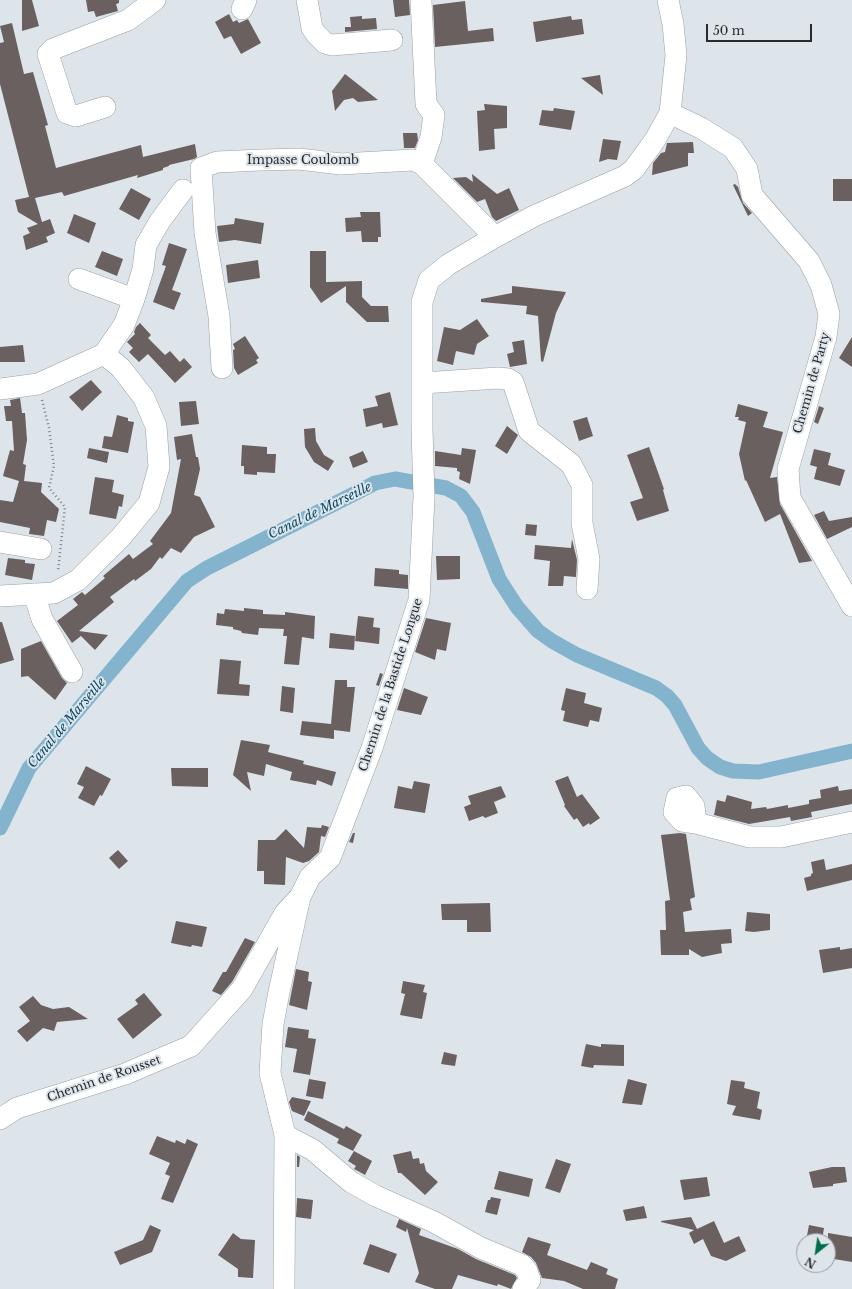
<!DOCTYPE html>
<html>
<head>
<meta charset="utf-8">
<style>
  body { margin:0 }
  #map { position:relative; width:852px; height:1289px; overflow:hidden; background:#dde5eb; font-family:"Libre Baskerville",serif }
  canvas { display:block }
  .north { position:absolute; left:796px; top:1233px; width:40px; height:40px; box-sizing:border-box; background:#dde5eb; border:1px solid #959b9f; border-radius:50%; rotate:210deg; font-size:11px; font-weight:700; line-height:16px; text-align:center; color:#282b2d }
  .north::after { content:''; display:block; margin:auto; width:14px; height:18px; background:#006e46; clip-path:polygon(50% 0,100% 100%,50% 72%,0 100%) }
  .scale { position:absolute; left:706px; top:24px; width:106px; height:18px; box-sizing:border-box; border:2px solid #282b2d; border-top:0; padding-left:5px; font-size:12px; line-height:14px; white-space:nowrap; color:#282b2d; -webkit-text-stroke:3px #dde5eb; paint-order:stroke }
</style>
</head>
<body>
<div id="map">
<canvas width="852" height="1289"></canvas>
<div class="north">N</div>
<div class="scale">50 m</div>
</div>
<script>
const context = document.querySelector('canvas').getContext('2d');
context.lineJoin = 'round';
function poly(rows) {
  const path = new Path2D();
  for (const r of rows) {
    path.moveTo(r[0], r[1]);
    for (let i = 2; i < r.length; i += 2) path.lineTo(r[i], r[i + 1]);
  }
  return path;
}
function strokePath(path, color, width, dash) {
  context.strokeStyle = color;
  context.lineWidth = width;
  context.lineCap = dash ? 'butt' : 'round';
  context.setLineDash(dash || []);
  context.stroke(path);
}
function paint(path, color) {
  context.fillStyle = color;
  context.fill(path, 'evenodd');
}
function write(font, color, halo, rows, align = 'center') {
  context.font = font + ' "Libre Baskerville",serif';
  context.lineWidth = 4;
  context.setLineDash([]);
  context.textBaseline = 'middle';
  context.strokeStyle = halo;
  context.fillStyle = color;
  for (const [text, x, y, turn = 0] of rows) {
    context.save();
    context.translate(x, y);
    context.rotate((+turn || 0) * Math.PI / 180);
    context.textAlign = isNaN(turn) ? turn : align;
    if (halo) context.strokeText(text, 0, 0);
    context.fillText(text, 0, 0);
    context.restore();
  }
}
strokePath(poly([
  [0,828,29,768,187,581,207,568,350,496,375,483,395,479,446,488,461,496,473,512,499,579,517,607,538,631,552,641,577,655,656,688,667,696,675,705,698,748,707,758,720,767,733,771,759,772,852,751]
]), '#83b3cd', 15);
paint(poly([
  [22,0,32,0,39,26,22,31],
  [86,0,119,0,119,3,116,4,118,11,96,17,94,11,88,12],
  [393,0,409,0,410,15,395,17],
  [465,1,468,31,493,28,494,41,435,47,433,5],
  [229,14,233,22,237,20,239,23,248,19,261,43,241,54,231,36,224,39,215,22],
  [362,16,362,19,376,18,377,29,345,32,345,27,351,27,350,17],
  [571,16,572,20,582,19,584,34,536,42,533,22],
  [12,23,24,74,33,72,48,125,45,126,56,168,141,145,143,157,195,144,197,157,194,159,169,165,169,166,163,168,163,170,137,178,138,175,64,196,62,192,35,198,42,222,50,219,55,233,46,237,48,242,26,250,23,236,30,233,27,228,38,224,18,212,15,200,29,197,0,84,0,43,4,42,0,26],
  [345,74,378,100,358,102,353,98,344,100,335,111,332,91],
  [600,75,603,95,581,78],
  [484,104,507,106,507,128,494,129,495,149,479,151,477,111,485,110],
  [554,108,575,111,571,130,539,125,542,110,553,111],
  [403,133,417,133,418,140,415,148,404,148],
  [603,139,621,141,617,160,608,159,599,162],
  [693,142,694,153,688,153,688,166,652,175,653,163,661,153,665,152,667,143],
  [472,174,497,194,509,188,519,210,496,221,492,217,485,199,477,202,453,178,466,177,473,182],
  [833,179,852,179,852,201,833,201],
  [735,184,738,187,743,203,752,213,748,216,733,185],
  [131,188,151,199,139,220,119,209],
  [360,212,380,212,381,237,378,237,378,242,362,242,361,231,346,232,345,218,361,217],
  [74,214,96,223,89,243,67,233],
  [235,218,264,223,261,244,235,240,219,242,217,226,234,224],
  [169,243,187,249,172,290,181,293,174,310,153,302,166,266,162,265],
  [102,251,123,259,117,276,95,267],
  [310,251,326,251,326,282,362,281,362,297,371,306,388,306,389,322,367,322,346,302,346,286,321,303,310,287],
  [258,260,260,278,228,283,226,265],
  [512,286,566,292,556,313,543,362,541,361,538,316,526,314,527,306,481,302,481,299,512,293],
  [477,319,489,336,477,344,474,355,456,351,453,365,437,361,444,327,460,330],
  [140,323,151,335,148,338,165,355,170,351,180,362,184,358,192,367,175,383,148,354,139,362,129,352,133,348,127,342,135,334,134,332,136,327],
  [245,336,259,358,256,360,258,363,238,375,234,368,233,350,235,349,233,344],
  [852,337,852,367,839,358],
  [524,340,527,364,510,367,507,354,514,352,512,342],
  [23,345,25,362,0,362,0,347],
  [91,380,102,392,82,411,69,397],
  [390,392,398,425,383,428,382,423,366,427,363,409,378,406,375,396],
  [20,398,22,413,25,413,27,440,23,464,26,465,24,481,42,483,41,492,59,509,56,522,47,520,44,536,29,534,30,528,0,522,0,500,13,502,19,481,3,476,10,450,14,451,12,421,6,421,4,406,11,406,10,400],
  [196,401,199,424,181,426,179,402],
  [738,404,768,412,763,427,783,432,770,478,777,477,780,504,812,561,799,563,780,514,765,522,746,480,745,481,739,454,746,422,738,420,739,417,735,417],
  [819,406,824,408,818,424,814,422],
  [117,415,128,418,128,421,134,422,128,453,102,448,104,436,112,437],
  [587,417,593,436,579,441,573,421],
  [507,426,518,435,507,454,495,446],
  [315,428,316,441,324,455,334,461,328,471,314,462,305,447,304,429],
  [192,434,196,457,198,457,200,469,194,495,200,497,215,527,194,537,181,553,171,548,162,559,160,557,151,569,135,581,134,579,110,597,114,602,79,631,108,635,95,650,81,636,72,643,57,621,78,605,73,599,82,592,85,595,105,578,103,576,129,554,133,559,153,544,150,541,171,513,181,459,177,460,174,437],
  [242,445,267,447,267,454,276,454,275,473,257,472,257,475,244,474,244,466,241,466],
  [649,447,664,489,663,490,669,511,637,521,630,502,643,498,627,455],
  [89,448,109,452,107,463,87,458],
  [462,448,476,450,470,484,459,479,460,472,457,471,457,468,435,466,435,451,461,455],
  [814,449,831,453,828,465,845,470,840,486,814,479,817,467,810,465],
  [363,451,368,462,353,468,349,457],
  [95,477,114,480,112,492,124,495,122,507,119,506,116,519,89,514],
  [824,511,829,521,852,517,852,527,827,539,814,515],
  [526,524,537,525,536,536,525,535],
  [572,539,577,560,576,577,564,576,563,586,548,586,550,561,534,559,535,545,571,548],
  [436,556,460,556,460,579,437,580],
  [8,558,25,560,25,563,35,564,32,580,5,575],
  [375,568,399,570,399,574,408,575,408,589,374,586],
  [244,608,263,610,263,614,285,615,285,612,315,616,314,639,302,637,299,665,284,664,287,636,283,636,284,629,259,628,258,635,242,633,241,631,233,629,233,627,216,625,217,613,224,614,225,609,244,611],
  [358,616,374,618,373,627,380,628,379,644,355,641],
  [426,618,451,623,446,651,437,649,435,660,415,652],
  [0,622,2,622,14,660,0,664],
  [330,633,355,636,354,650,329,648],
  [41,641,62,678,67,683,55,700,28,676,21,677,21,649],
  [220,659,241,661,239,684,250,685,249,696,217,694],
  [380,673,383,674,379,686,376,685],
  [335,680,347,680,347,687,355,687,350,732,334,730,334,739,300,735,302,721,331,724],
  [282,686,295,688,293,713,280,711],
  [404,688,428,697,421,715,397,710],
  [566,688,586,693,584,703,602,708,599,722,590,720,588,727,563,721,565,711,561,710],
  [241,740,270,745,268,752,304,761,303,764,336,772,332,786,317,780,316,785,290,780,292,772,266,764,264,776,247,772,251,791,233,775],
  [86,766,111,779,102,796,100,795,94,806,78,798,84,787,77,784],
  [171,768,208,768,208,787,172,786],
  [568,776,577,797,582,794,600,818,590,825,589,823,583,827,577,818,574,820,564,806,565,805,555,781],
  [414,781,430,784,425,813,394,808,398,786,412,789],
  [501,786,506,797,494,802,498,813,485,818,483,816,469,821,464,807,471,804,468,796],
  [838,786,839,791,852,789,852,804,811,812,812,817,791,821,790,817,749,824,714,815,717,800,725,802,727,795,752,802,751,809,766,807,767,809,788,805,788,808,809,804,809,800,821,798,820,790],
  [322,825,329,827,325,837,321,836,319,852,309,861,303,863,286,857,285,885,264,884,264,871,257,871,258,840,275,840,286,829,304,848,307,827,321,828],
  [353,833,355,833,353,843,349,842],
  [680,833,686,834,695,897,690,899,692,910,683,912,685,932,731,929,732,943,721,944,722,953,702,957,689,949,689,955,661,955,660,930,666,930,665,901,670,900,661,835],
  [118,850,128,861,119,869,109,858],
  [824,859,826,870,852,864,852,880,807,891,804,878,811,876,811,874,813,873,811,862],
  [490,903,491,932,467,932,467,920,442,920,441,904],
  [747,912,770,914,770,930,754,932,745,931],
  [176,921,207,927,202,947,192,945,191,947,171,943],
  [245,938,255,942,232,982,221,995,212,991,223,972,226,972],
  [840,947,840,950,852,948,852,968,823,973,819,950],
  [296,969,309,972,308,981,312,982,307,1010,289,1005],
  [403,981,425,985,423,992,427,993,422,1019,400,1015,405,994,401,993],
  [144,993,162,1015,133,1039,117,1019,138,1004,135,1000],
  [33,996,41,1005,53,1009,69,1007,88,1019,57,1022,54,1031,43,1028,27,1042,17,1031,30,1021,19,1007],
  [288,1027,309,1030,308,1038,316,1039,310,1075,293,1072,297,1049,285,1047],
  [586,1044,601,1047,601,1044,624,1045,624,1066,594,1065,593,1068,581,1066],
  [444,1052,457,1055,455,1066,441,1064],
  [309,1079,326,1082,323,1099,306,1096],
  [628,1079,647,1084,642,1105,622,1103],
  [731,1080,745,1082,744,1088,760,1092,757,1108,762,1110,760,1120,732,1115,736,1106,727,1104],
  [292,1097,311,1101,304,1116,292,1111,289,1102],
  [308,1111,344,1129,346,1126,362,1135,353,1151,337,1143,339,1139,304,1120],
  [157,1136,175,1143,176,1140,185,1144,187,1139,198,1144,173,1203,161,1199,170,1176,165,1174,170,1163,149,1154],
  [354,1151,372,1161,365,1175,356,1170,354,1169,356,1166,348,1161],
  [411,1151,413,1159,419,1158,420,1164,424,1163,426,1171,438,1182,425,1195,401,1173,398,1173,393,1155],
  [297,1155,300,1157,299,1167,297,1167],
  [556,1159,571,1164,560,1193,545,1188],
  [832,1167,845,1167,847,1182,833,1184,833,1186,813,1188,809,1172],
  [499,1171,533,1179,529,1197,494,1189],
  [707,1177,710,1196,684,1200,680,1180],
  [491,1197,501,1199,497,1215,485,1212,488,1200,490,1200],
  [297,1198,313,1200,311,1219,296,1217],
  [644,1206,647,1218,626,1221,623,1210],
  [691,1217,697,1229,714,1221,724,1243,739,1236,746,1251,726,1261,711,1256,703,1239,694,1244,689,1233,694,1230,661,1222,661,1221],
  [399,1219,421,1229,419,1235,458,1249,476,1259,515,1275,517,1278,511,1289,498,1284,497,1286,458,1275,452,1289,435,1289,415,1282,419,1273,407,1228,406,1232,396,1227],
  [150,1225,161,1230,152,1252,120,1265,114,1252,143,1240],
  [809,1225,824,1228,822,1241,806,1241],
  [233,1233,241,1239,255,1240,253,1278,238,1277,238,1269,218,1255],
  [828,1233,852,1237,852,1262,828,1258],
  [528,1237,551,1244,547,1255,587,1270,591,1262,608,1269,606,1274,618,1279,615,1289,583,1289,564,1281,542,1278,536,1263,531,1257,522,1252],
  [370,1244,397,1254,389,1273,363,1264]
]), '#6a605f');
const minor = poly([
  [307,0,312,28,316,34,325,43,332,45,392,40],
  [421,0,426,104,434,115,431,137,422,164],
  [242,9,246,0],
  [105,107,76,116,67,113,48,54,53,49,128,20,155,0],
  [670,113,701,128,733,148,747,169,752,195,809,261,821,285,829,314,826,337,788,469,790,498,852,606],
  [79,279,134,299],
  [222,368,219,316,205,233,201,168,217,162,261,160,299,159,341,164,413,160,422,164,495,237],
  [423,383,498,378,508,379,513,382,529,431,571,464,582,485,582,523,589,559,587,589],
  [0,389,38,384,104,354,124,325,134,299,143,269,146,245,160,221,183,190],
  [0,542,41,549],
  [34,594,42,619,72,672],
  [0,596,54,593,78,580,121,537,149,503,159,467,156,426,144,398,121,368,104,354],
  [696,823,694,806,686,796,677,798,674,812,682,821,696,823,750,837,781,837,852,822],
  [0,1119,17,1108,125,1074,191,1046,242,989,285,913,297,900],
  [284,1289,285,1135],
  [523,1289,530,1280,527,1271,522,1265,481,1248,434,1222,376,1196,351,1182,313,1150,285,1135,270,1073,273,1024,279,992,300,897,310,877,330,858,372,748,419,600,424,497,422,428,422,302,429,280,449,264,495,237,534,216,625,176,634,169,655,140,670,113,676,55,673,24,668,0]
]);
strokePath(minor, '#98a0a6', 22);
strokePath(poly([
  [42,400,49,428,54,466,49,488,65,507,58,571]
]), '#7c8185', 2.5, [1, 3]);
strokePath(minor, '#fff', 21);
write('12px', '#282b2d', '#dde5eb', [
  ["Impasse Coulomb",303,161],
  ["Chemin de Party",812,383,-74],
  ["Chemin de la Bastide Longue",391,685,-72],
  ["Chemin de Rousset",104,1079,-19]
]);
write('italic 13px', '#0a4a65', '#dde5eb', [
  ["Canal de Marseille",320,511,-26],
  ["Canal de Marseille",67,723,-50]
]);
</script>
</body>
</html>
